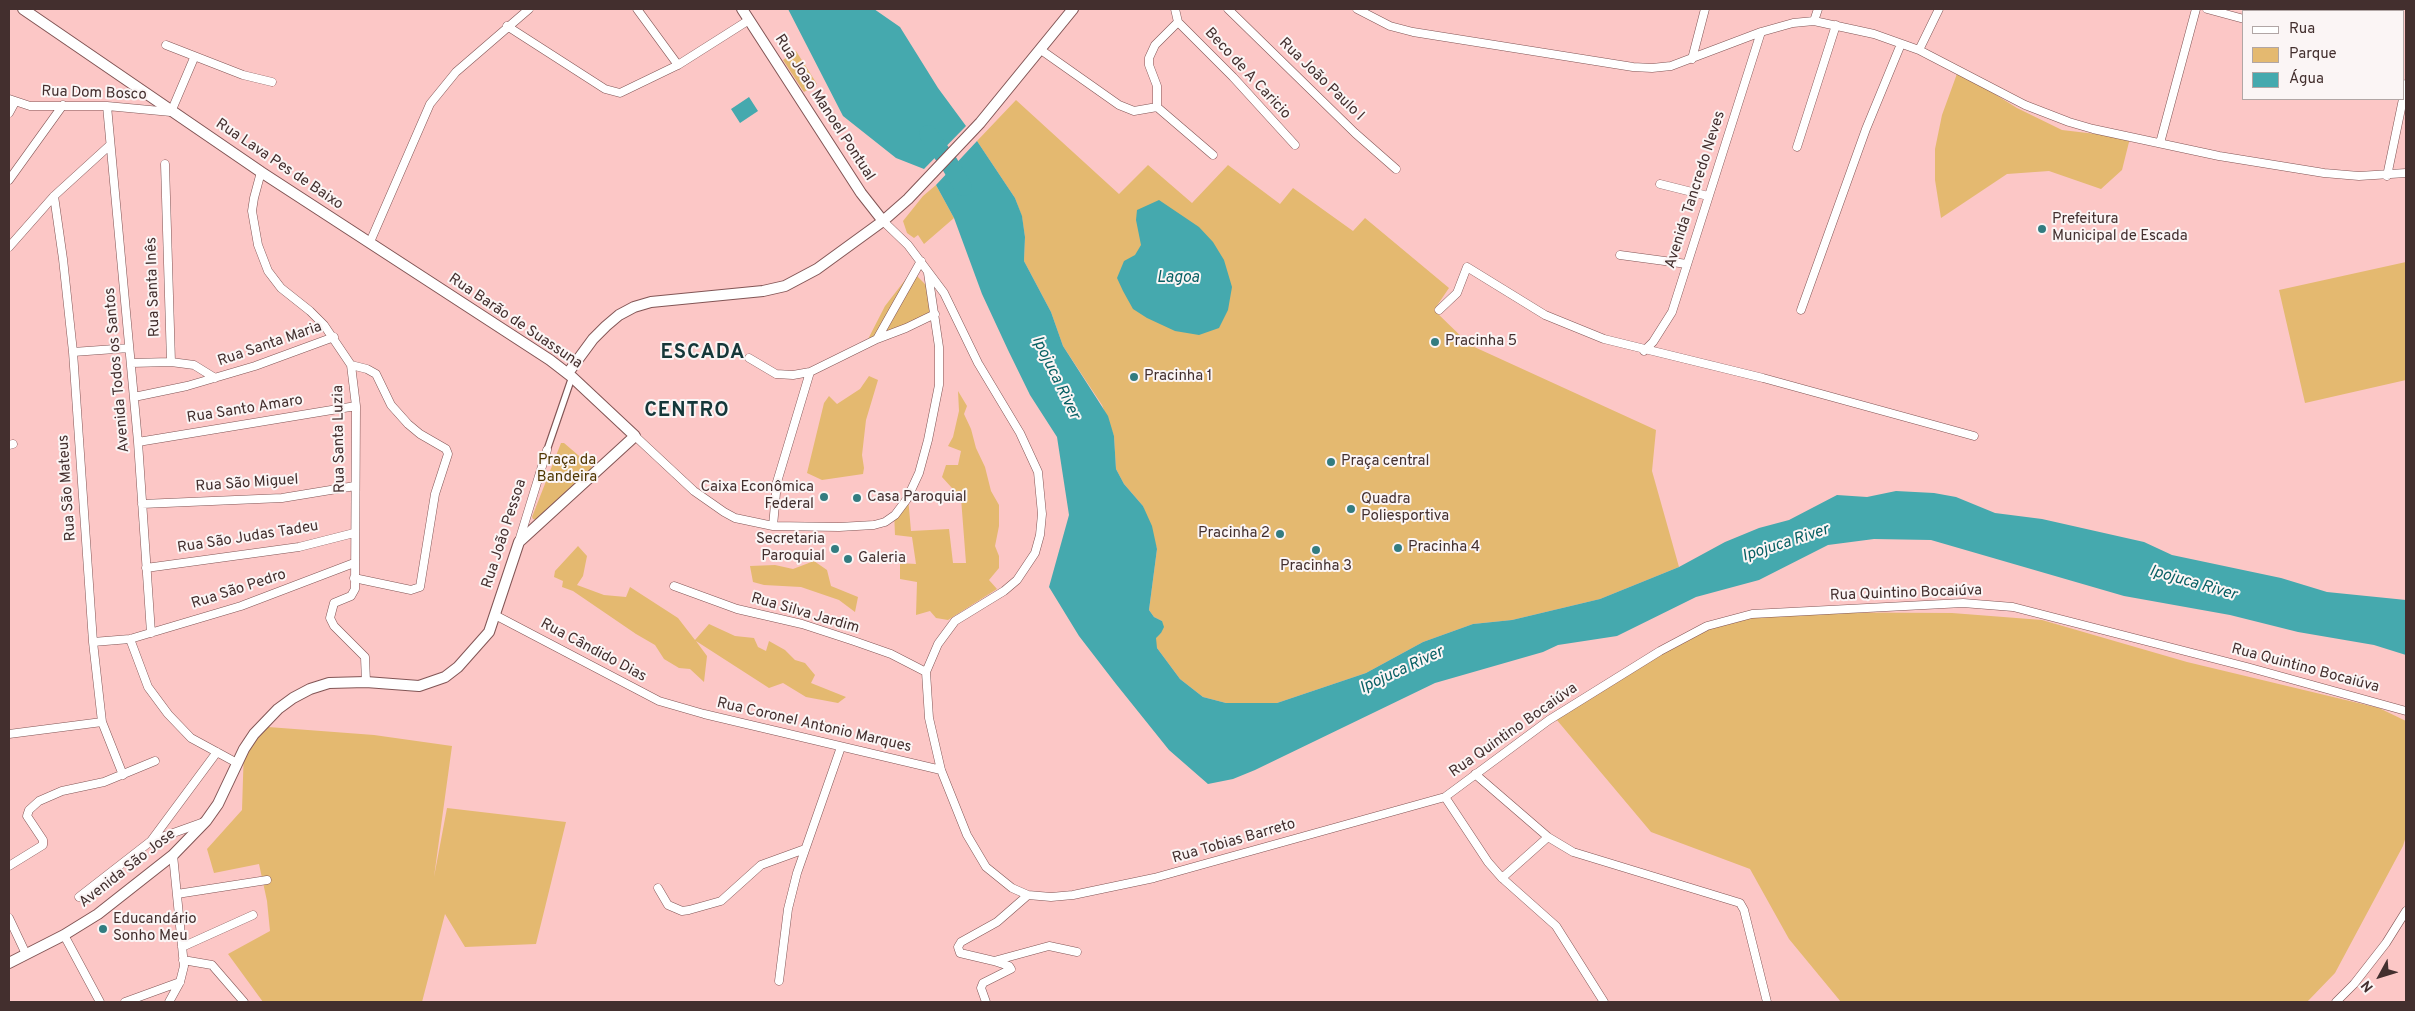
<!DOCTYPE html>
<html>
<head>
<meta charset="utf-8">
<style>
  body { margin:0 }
  #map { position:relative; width:2415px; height:1011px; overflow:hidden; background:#fcc7c6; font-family:Overpass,sans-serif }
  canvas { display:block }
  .frame { position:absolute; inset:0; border:10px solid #432f2e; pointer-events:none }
  .legend { position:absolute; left:2242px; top:10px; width:162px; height:90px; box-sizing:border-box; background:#fbf5f5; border:1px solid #b1a6a5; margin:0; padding:6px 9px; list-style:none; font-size:15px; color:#432f2e }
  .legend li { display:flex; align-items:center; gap:10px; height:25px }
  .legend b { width:25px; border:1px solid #b1a6a5 }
  .north { position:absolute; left:2355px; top:951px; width:50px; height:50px; -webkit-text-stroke:4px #fbf5f5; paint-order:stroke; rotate:231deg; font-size:14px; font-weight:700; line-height:20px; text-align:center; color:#432f2e }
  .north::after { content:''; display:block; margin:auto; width:18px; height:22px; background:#432f2e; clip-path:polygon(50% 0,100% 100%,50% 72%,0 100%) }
</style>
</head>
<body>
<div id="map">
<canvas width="2415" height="1011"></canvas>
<div class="frame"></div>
<ul class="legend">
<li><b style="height:6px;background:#fff"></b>Rua</li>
<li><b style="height:14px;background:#e4b970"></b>Parque</li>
<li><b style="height:14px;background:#45a9ae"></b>Água</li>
</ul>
<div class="north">N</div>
</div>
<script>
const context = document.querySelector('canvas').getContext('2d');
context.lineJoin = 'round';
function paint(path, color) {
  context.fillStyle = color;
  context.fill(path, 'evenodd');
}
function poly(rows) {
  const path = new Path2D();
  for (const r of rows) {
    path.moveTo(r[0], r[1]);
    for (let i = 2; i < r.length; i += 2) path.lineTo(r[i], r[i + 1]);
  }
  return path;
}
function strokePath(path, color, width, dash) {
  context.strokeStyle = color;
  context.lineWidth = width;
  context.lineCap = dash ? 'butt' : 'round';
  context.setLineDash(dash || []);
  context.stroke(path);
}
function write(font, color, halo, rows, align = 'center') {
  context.font = font + ' Overpass,sans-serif';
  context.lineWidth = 4;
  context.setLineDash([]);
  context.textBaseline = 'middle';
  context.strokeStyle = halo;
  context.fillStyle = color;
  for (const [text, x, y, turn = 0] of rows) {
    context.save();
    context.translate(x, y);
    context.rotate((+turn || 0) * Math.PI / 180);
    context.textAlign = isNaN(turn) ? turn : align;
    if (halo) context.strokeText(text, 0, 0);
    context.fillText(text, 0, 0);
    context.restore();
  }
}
paint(poly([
  [796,51,817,84,804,92,783,60],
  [1958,71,2017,108,2062,130,2130,138,2122,170,2101,189,2049,171,2007,174,1941,218,1935,180,1935,149,1942,115],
  [1016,100,1119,194,1148,165,1192,203,1228,165,1280,204,1293,188,1353,231,1365,218,1449,288,1434,310,1470,345,1656,430,1652,471,1679,567,1600,599,1512,620,1473,624,1423,642,1366,673,1277,703,1226,703,1203,697,1180,679,1157,648,1155,643,1156,637,1161,633,1162,621,1154,617,1149,610,1157,549,1143,506,1124,484,1116,469,1114,436,1102,405,1063,346,1051,312,1024,261,1025,237,1022,217,1015,198,977,141],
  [936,185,954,218,924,244,918,235,914,238,907,233,903,221,923,196],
  [2406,262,2406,380,2305,403,2279,290],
  [912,271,926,285,932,314,864,347,885,306],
  [869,376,878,380,866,420,862,455,864,468,863,474,822,480,807,473,824,403,829,396,837,404,860,389],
  [958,391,967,406,964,414,971,429,976,448,985,467,991,491,999,505,999,526,995,546,999,556,999,568,989,580,997,589,948,620,936,618,930,611,916,615,917,582,900,579,900,563,916,564,912,537,895,535,894,511,908,497,911,531,949,529,953,563,966,563,961,498,942,477,946,465,958,465,961,451,948,446,953,437,959,411],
  [561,443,564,443,592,467,592,470,536,520,533,519,532,517],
  [578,546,587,556,583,576,577,585,604,595,626,597,630,587,678,618,695,640,709,624,735,636,754,638,758,647,766,651,769,641,785,650,795,660,805,663,815,675,811,683,846,697,838,703,806,697,783,683,769,688,696,641,707,656,704,682,690,669,679,668,664,659,655,645,636,634,573,591,562,587,563,581,554,577,555,571],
  [814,561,827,570,831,586,858,597,855,612,839,600,801,587,764,585,753,582,750,566,775,565,793,569],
  [1758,612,1952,613,2042,620,2187,662,2379,708,2406,721,2406,836,2403,846,2335,973,2307,1002,1841,1002,1789,939,1750,869,1651,832,1556,719,1694,634],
  [268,727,374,735,452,746,434,877,447,808,566,822,536,944,465,947,445,914,422,1002,263,1002,228,954,270,931,267,901,259,864,214,873,207,849,242,810,244,747]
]), '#e4b970');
paint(poly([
  [788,9,874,9,900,27,938,88,966,126,924,169,896,158,843,116],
  [749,97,758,111,740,123,731,109],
  [977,141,1015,198,1022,216,1025,237,1024,261,1051,312,1063,346,1108,416,1114,436,1116,469,1124,484,1143,506,1152,526,1157,549,1149,610,1154,617,1162,621,1164,627,1161,633,1156,638,1157,648,1180,679,1203,697,1226,703,1277,703,1366,673,1423,642,1473,624,1512,620,1600,599,1679,567,1725,542,1759,528,1789,520,1837,495,1867,497,1896,491,1934,493,1956,497,1995,513,2042,519,2144,542,2172,555,2281,578,2327,592,2406,600,2406,655,2374,645,2298,632,2230,615,2124,596,1931,540,1874,539,1828,545,1759,580,1696,597,1617,636,1558,645,1543,652,1435,683,1255,770,1233,779,1208,784,1169,750,1116,684,1079,636,1049,587,1069,515,1057,437,1030,395,1008,350,982,294,954,218,936,185],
  [1159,200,1199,227,1213,242,1224,260,1232,287,1228,310,1219,328,1199,335,1175,331,1147,318,1133,309,1123,291,1117,278,1124,261,1135,255,1141,245,1136,220,1137,210]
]), '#45a9ae');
strokePath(poly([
  [928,134,949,163,963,187]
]), '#45a9ae', 18);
const pedestrian = poly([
  [547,450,572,377]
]);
const minor = poly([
  [637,9,678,65],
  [1175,9,1178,22],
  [1228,9,1355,133,1396,169],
  [1357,9,1390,26,1413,32,1633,67,1652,68,1671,66,1761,32,1793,23,1814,21,1874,34,1919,50,2025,105,2069,122,2093,129,2219,156,2324,173,2359,176,2406,173],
  [2207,9,2244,19],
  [1814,21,1818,9],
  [1178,22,1233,77,1295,145],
  [507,26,605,89,620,93,678,65,749,20],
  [166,45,243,75,272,82],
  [1041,50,1119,105,1134,111,1157,107,1213,155],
  [1919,50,1939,9],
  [1692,59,1705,9],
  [2404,96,2406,84],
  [9,99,30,106,107,106,171,112,194,58],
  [107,106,138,442,151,633],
  [1157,107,1157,86,1149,65,1149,58,1155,45,1178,22],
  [9,113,15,102],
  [2160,143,2196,9],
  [1797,147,1836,25],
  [165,164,171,362,194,365,215,378],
  [261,172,254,198,252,211,258,245,268,271,281,288,310,311,324,325,351,365,356,406,355,589,351,596,334,603,330,618,334,626,365,657,366,682],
  [2387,176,2403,99],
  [9,180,63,105],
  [1660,184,1708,196],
  [54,196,63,259,73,352,93,642,102,722,123,775],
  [883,221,908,245,944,293,978,363,1020,433,1038,472,1042,514,1040,535,1035,553,1017,580,1004,591,955,621,938,644,926,672,929,718,941,770,967,835,986,867,1012,888,1028,895,1051,897,1073,895,1154,878,1445,797,1549,720,1660,651,1707,626,1752,614,1963,603,2013,607,2247,667,2406,711],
  [370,242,430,104,456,72,529,9],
  [9,247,54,196,110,145],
  [1620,255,1687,264],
  [1439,310,1457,293,1467,267,1545,315,1604,339,1763,378,1974,436],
  [1801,310,1866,129,1901,44],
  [877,339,906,328,935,314],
  [1644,351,1653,342,1672,312,1761,32],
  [73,352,129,348],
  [749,358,776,374,793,375,810,372,877,339,921,261],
  [131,363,171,362],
  [351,365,367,369,376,374,391,405,408,424,420,434,446,449,448,454,435,494,420,587,411,590,354,578],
  [134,397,187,386,255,366,334,337],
  [635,436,694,491,724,512,735,518,773,526,839,527,874,525,885,522,895,515,907,499,919,473,928,440,939,385,939,347,928,273],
  [138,442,356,406],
  [9,445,13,444],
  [142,504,282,498,355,486],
  [773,526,777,482,810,372],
  [519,541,547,450],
  [146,568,299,547,354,533],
  [674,586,737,609,802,624,854,641,891,654,926,672],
  [495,615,659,701,704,714,941,770],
  [130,639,148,687,168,714,191,738,237,763],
  [93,642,130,639,241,606,354,563],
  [9,734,102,722],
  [1475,774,1548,837,1573,852,1740,903,1744,910,1767,1002],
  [1445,797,1488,862,1502,878,1556,926,1604,1002],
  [151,841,217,752],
  [9,866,43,845,43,840,27,816,29,810,39,801,62,791,104,782,155,761],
  [1502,878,1548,837],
  [658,888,668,905,682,911,689,910,721,901,761,865,805,849],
  [177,894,267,880],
  [1028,895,997,922,961,942,958,947,960,953,994,961,1049,946,1077,952],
  [79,897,151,841,204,822],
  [9,918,26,954],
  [64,935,100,1002],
  [182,947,253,915],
  [183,960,212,965,244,1002],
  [779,981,788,909,797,873,841,747],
  [125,1002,180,982],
  [169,1002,180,982,184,966,173,855],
  [986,1002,981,988,983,983,1011,969,1009,966,994,961],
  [2336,1002,2354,984,2386,943,2406,911]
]);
const tertiary = poly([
  [742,9,861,193,883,221],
  [568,373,593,339,606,326,619,315,634,307,651,302,763,291,785,286,817,269,883,221,908,199,980,123,1073,9],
  [9,963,64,935,98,914,173,855,206,821,218,804,244,749,254,734,278,709,293,698,310,689,329,683,366,682,419,686,445,677,458,667,489,632,519,542,635,436,572,377,550,360,261,172,23,9]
]);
strokePath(pedestrian, '#825555', 8);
strokePath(minor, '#825555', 9);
strokePath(tertiary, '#825555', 12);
strokePath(pedestrian, '#fff', 5.5);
strokePath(minor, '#fff', 8);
strokePath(tertiary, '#fff', 10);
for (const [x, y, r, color] of [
  [2042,229,5,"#337c80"],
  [1435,342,5,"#337c80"],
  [1134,377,5,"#337c80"],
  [1331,462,5,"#337c80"],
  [824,497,5,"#337c80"],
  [857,498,5,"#337c80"],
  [1351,509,5,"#337c80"],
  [1280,534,5,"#337c80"],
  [1398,548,5,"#337c80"],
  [835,549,5,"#337c80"],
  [1316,550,5,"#337c80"],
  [848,559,5,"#337c80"],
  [103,929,5,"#337c80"]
]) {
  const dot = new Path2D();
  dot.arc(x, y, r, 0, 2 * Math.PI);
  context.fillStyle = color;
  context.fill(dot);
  strokePath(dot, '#fbf5f5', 2);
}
write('15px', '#432f2e', '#fbf5f5', [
  ["Beco de A Caricio",1247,74,47],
  ["Rua João Paulo I",1321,80,44],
  ["Rua Dom Bosco",94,94,2],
  ["Rua Joao Manoel Pontual",824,108,57],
  ["Rua Lava Pes de Baixo",279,165,34],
  ["Avenida Tancredo Neves",1696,190,-72],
  ["Rua Santa Inês",154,287,-92],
  ["Rua Barão de Suassuna",515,322,34],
  ["Rua Santa Maria",270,345,-19],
  ["Avenida Todos os Santos",118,370,-95],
  ["Rua Santo Amaro",245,410,-9],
  ["Rua Santa Luzia",340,439,-91],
  ["Rua São Miguel",247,484,-4],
  ["Rua São Mateus",68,488,-94],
  ["Rua João Pessoa",505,534,-72],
  ["Rua São Judas Tadeu",248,538,-9],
  ["Rua São Pedro",239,590,-18],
  ["Rua Quintino Bocaiúva",1906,594,-2],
  ["Rua Silva Jardim",805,614,16],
  ["Rua Cândido Dias",593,651,28],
  ["Rua Quintino Bocaiúva",2305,669,15],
  ["Rua Coronel Antonio Marques",814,726,13],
  ["Rua Quintino Bocaiúva",1514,731,-35],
  ["Rua Tobias Barreto",1234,842,-16],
  ["Avenida São Jose",128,869,-38]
]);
write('15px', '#432f2e', '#fbf5f5', [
  ["Prefeitura",2052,220],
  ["Municipal de Escada",2052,237],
  ["Pracinha 5",1445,342],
  ["Pracinha 1",1144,377],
  ["Praça central",1341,462],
  ["Caixa Econômica",814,488,"right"],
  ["Federal",814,505,"right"],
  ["Casa Paroquial",867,498],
  ["Quadra",1361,500],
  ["Poliesportiva",1361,517],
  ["Pracinha 2",1270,534,"right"],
  ["Secretaria",825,540,"right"],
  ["Paroquial",825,557,"right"],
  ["Pracinha 4",1408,548],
  ["Galeria",858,559],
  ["Pracinha 3",1316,567,"center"],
  ["Educandário",113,920],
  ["Sonho Meu",113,937]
], 'left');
write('15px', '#4f3600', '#fbf5f5', [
  ["Praça da",567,461],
  ["Bandeira",567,478]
]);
write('italic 16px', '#086064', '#fbf5f5', [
  ["Lagoa",1178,279],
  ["Ipojuca River",1055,378,64],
  ["Ipojuca River",1786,544,-18],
  ["Ipojuca River",2193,584,16],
  ["Ipojuca River",1402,671,-25]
]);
context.letterSpacing = '1px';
write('bold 20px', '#153739', '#fbf5f5', [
  ["ESCADA",703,354],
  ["CENTRO",687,412]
]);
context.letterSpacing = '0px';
</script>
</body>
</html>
